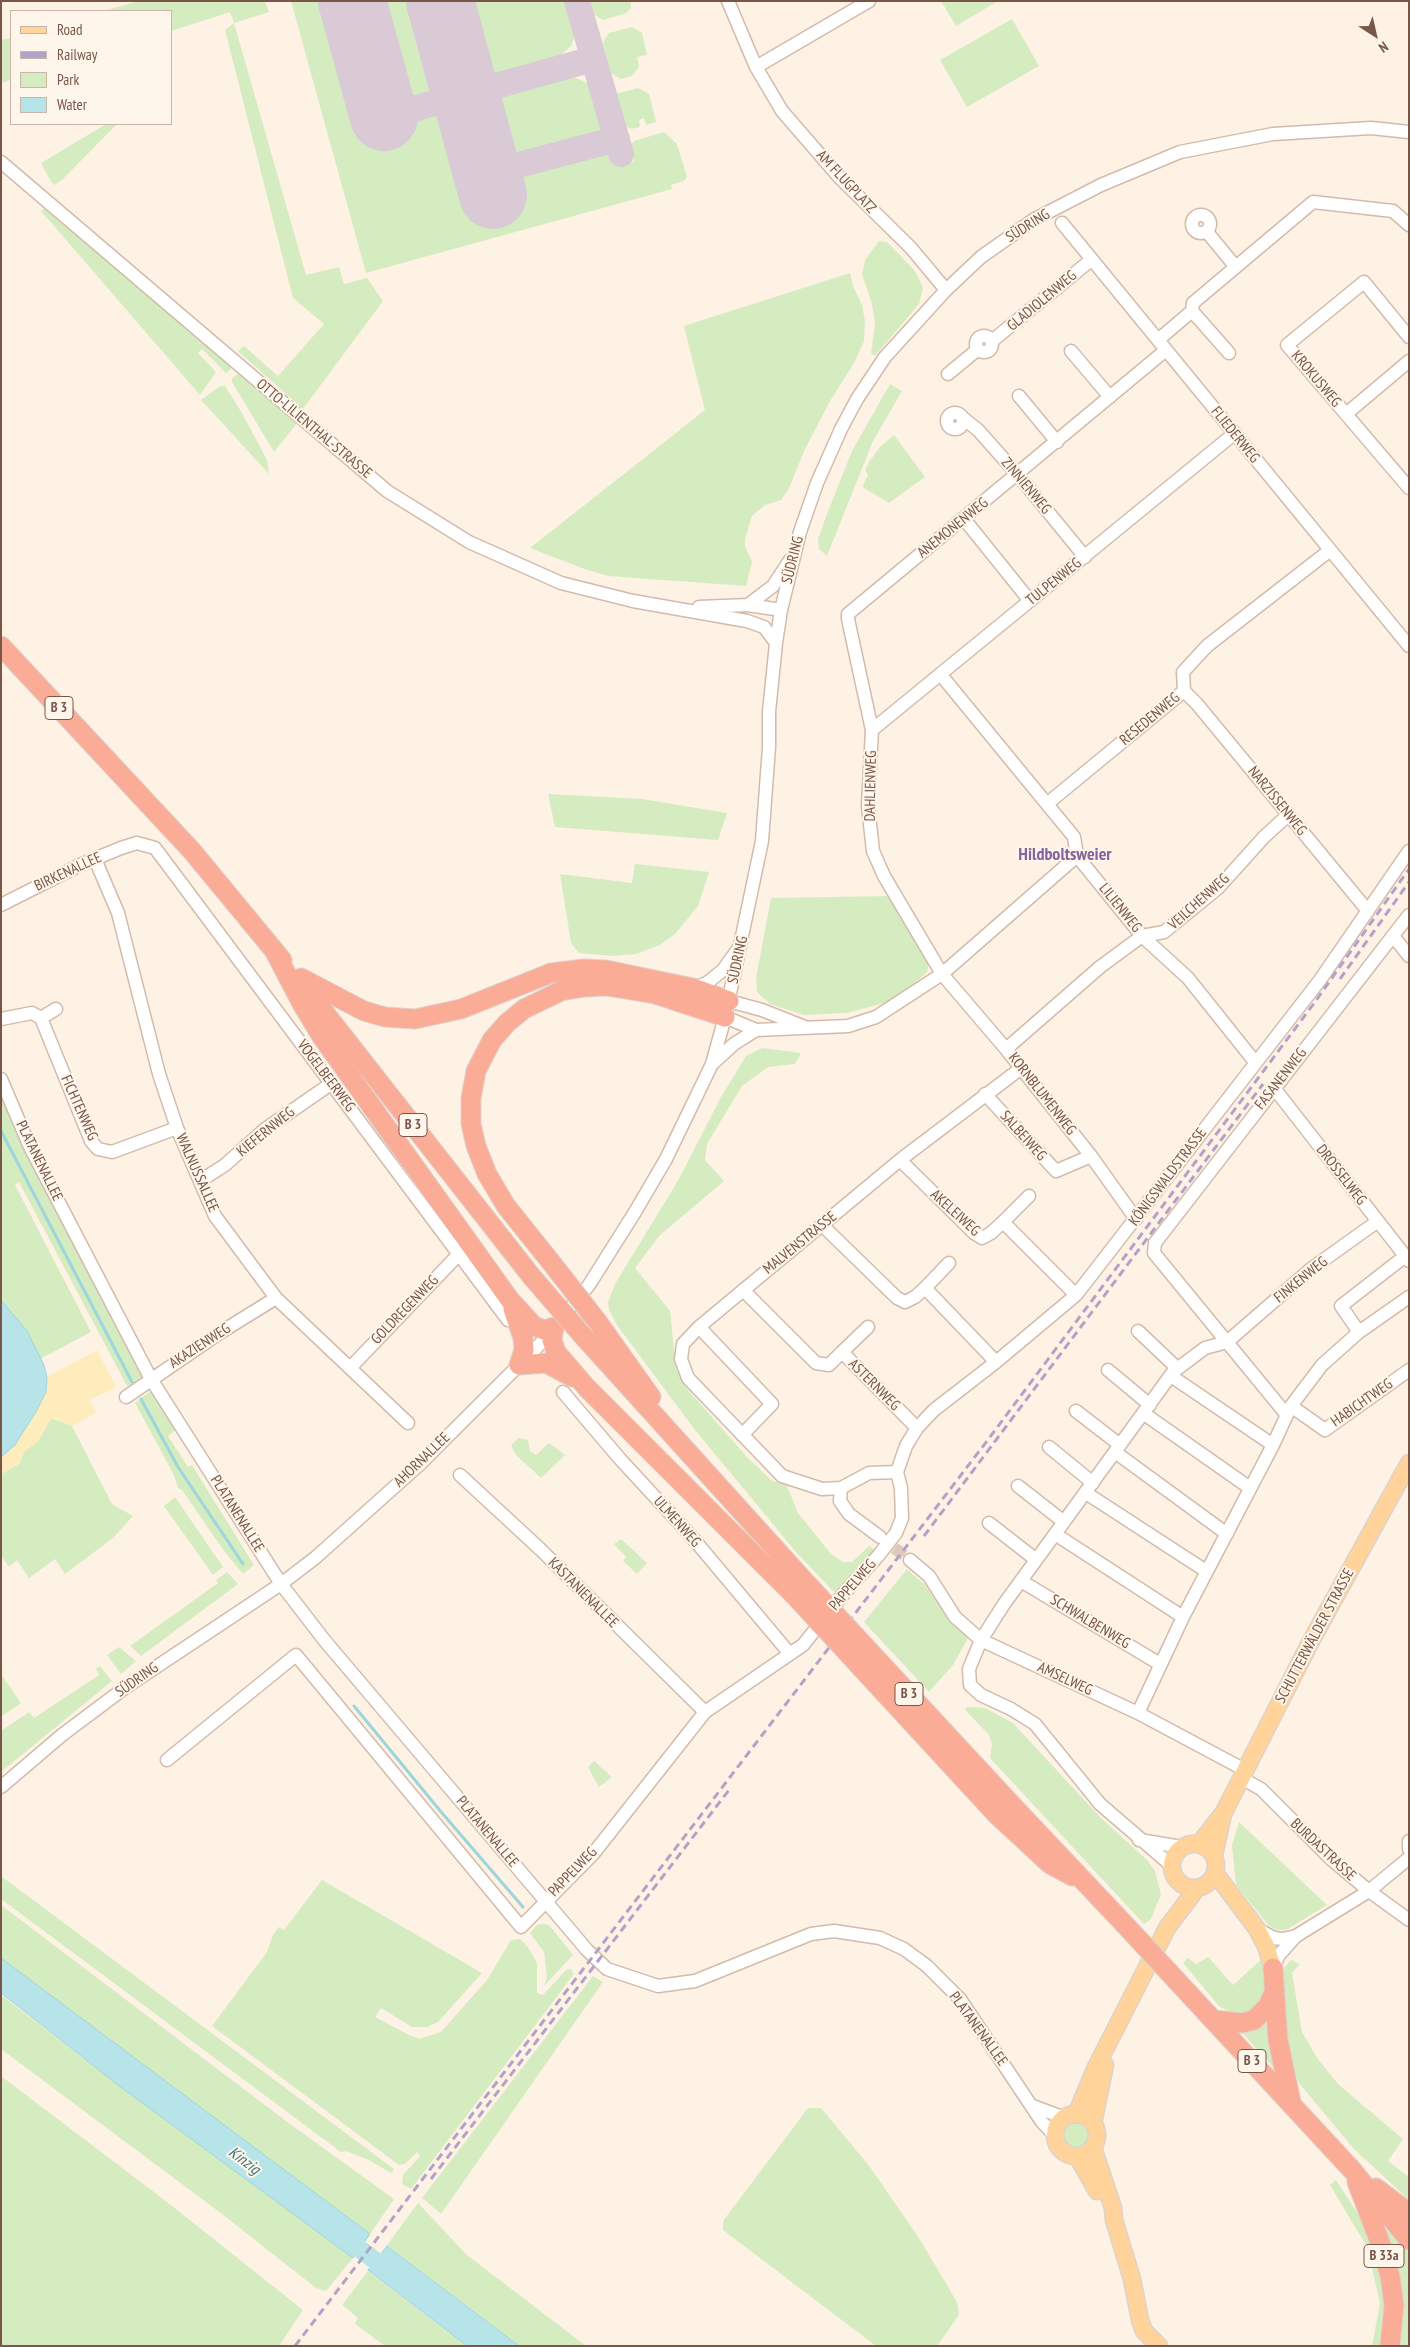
<!DOCTYPE html>
<html>
<head>
<meta charset="utf-8">
<style>
  body { margin:0 }
  #map { position:relative; width:1410px; height:2347px; overflow:hidden; background:#fef2e4; font-family:"PT Sans Narrow",sans-serif }
  canvas { display:block }
  .frame { position:absolute; inset:0; border:2px solid #785648; pointer-events:none }
  .legend { position:absolute; left:10px; top:10px; width:162px; height:115px; box-sizing:border-box; background:#fff6eb; border:1px solid #c9b6aa; margin:0; padding:6px 9px; list-style:none; font-size:15px; color:#785648 }
  .legend li { display:flex; align-items:center; gap:10px; height:25px }
  .legend b { width:25px; border:1px solid #c9b6aa }
  .north { position:absolute; left:1350px; top:10px; width:50px; height:50px; -webkit-text-stroke:4px #fff6eb; paint-order:stroke; rotate:145deg; font-size:14px; font-weight:700; line-height:20px; text-align:center; color:#785648 }
  .north::after { content:''; display:block; margin:auto; width:18px; height:22px; background:#785648; clip-path:polygon(50% 0,100% 100%,50% 72%,0 100%) }
</style>
</head>
<body>
<div id="map">
<canvas width="1410" height="2347"></canvas>
<div class="frame"></div>
<ul class="legend">
<li><b style="height:6px;background:#ffd399"></b>Road</li>
<li><b style="height:6px;background:#b4a1c8"></b>Railway</li>
<li><b style="height:14px;background:#d5ecc1"></b>Park</li>
<li><b style="height:14px;background:#b7e4e8"></b>Water</li>
</ul>
<div class="north">N</div>
</div>
<script>
const context = document.querySelector('canvas').getContext('2d');
context.lineJoin = 'round';
function paint(path, color) {
  context.fillStyle = color;
  context.fill(path, 'evenodd');
}
function poly(rows) {
  const path = new Path2D();
  for (const r of rows) {
    if (r.length === 3) {
      path.moveTo(r[0] + r[2], r[1]);
      path.arc(r[0], r[1], r[2], 0, 2 * Math.PI);
      continue;
    }
    path.moveTo(r[0], r[1]);
    for (let i = 2; i < r.length; i += 2) path.lineTo(r[i], r[i + 1]);
  }
  return path;
}
function strokePath(path, color, width, dash) {
  context.strokeStyle = color;
  context.lineWidth = width;
  context.lineCap = dash ? 'butt' : 'round';
  context.setLineDash(dash || []);
  context.stroke(path);
}
function write(font, color, halo, rows, align = 'center') {
  context.font = font + ' "PT Sans Narrow",sans-serif';
  context.lineWidth = 4;
  context.setLineDash([]);
  context.textBaseline = 'middle';
  context.strokeStyle = halo;
  context.fillStyle = color;
  for (const [text, x, y, turn = 0] of rows) {
    context.save();
    context.translate(x, y);
    context.rotate((+turn || 0) * Math.PI / 180);
    context.textAlign = isNaN(turn) ? turn : align;
    if (halo) context.strokeText(text, 0, 0);
    context.fillText(text, 0, 0);
    context.restore();
  }
}
paint(poly([
  [139,1,265,1,269,12,234,23,306,275,339,267,344,284,367,278,383,301,303,409,238,351,244,346,278,376,324,324,293,298,225,30,234,23,230,12,171,31,171,11,103,11],
  [291,1,423,1,481,204,509,195,502,172,615,142,622,164,634,161,630,145,634,141,664,132,677,144,687,177,684,181,671,185,672,189,366,273],
  [455,1,574,1,580,25,571,46,554,61,512,75,497,75,487,73,473,61],
  [589,1,631,1,631,8,626,13,603,20,592,13],
  [941,1,998,1,956,26],
  [1012,19,1039,66,967,107,940,60],
  [632,27,642,33,647,55,637,57,639,67,632,76,621,79,611,73,603,42,609,33],
  [11,38,11,80,1,83,1,40],
  [566,74,595,86,603,100,614,137,501,167,483,104,486,96,498,90],
  [638,88,649,94,656,122,646,125,644,118,639,120,640,127,631,129,624,125,615,94],
  [106,124,117,124,63,179,55,185,51,182,41,163],
  [45,208,55,215,233,367,226,373,202,349,198,353,216,372,200,395,41,211],
  [879,241,887,242,915,271,923,288,919,304,875,356,871,353,875,323,872,304,862,274,865,260],
  [850,273,853,286,862,305,865,321,864,341,854,363,830,401,805,449,789,488,781,500,765,505,752,516,745,539,745,546,752,562,746,586,609,576,587,570,530,548,705,410,684,326],
  [238,374,297,423,274,452,232,382,232,378],
  [890,384,902,391,873,441,827,556,819,549,818,539,827,514,852,451],
  [220,386,225,386,242,413,267,460,269,474,201,400],
  [894,435,925,477,889,503,864,488,863,485,868,475,865,470,869,462,880,447],
  [548,794,642,799,727,813,718,840,555,827],
  [635,864,709,872,698,906,676,933,660,945,636,954,613,956,579,953,571,943,560,874,632,883],
  [889,896,929,962,927,972,912,986,884,1003,847,1013,804,1015,770,1004,757,992,756,978,771,898],
  [762,1048,801,1053,795,1064,768,1067,742,1086,707,1144,705,1160,724,1181,659,1236,635,1268,670,1311,676,1369,688,1390,747,1457,771,1480,787,1486,798,1513,831,1554,843,1562,852,1562,869,1546,875,1550,836,1594,796,1552,695,1430,617,1325,609,1310,608,1302,615,1284,679,1179,721,1097,746,1056],
  [1,1097,145,1378,135,1385,127,1386,19,1182,15,1185,91,1332,40,1359,27,1331,1,1300],
  [152,1390,176,1430,168,1436,188,1467,192,1465,254,1565,243,1574,224,1551,182,1490,178,1488,174,1475,135,1403],
  [51,1418,72,1426,112,1504,133,1516,113,1538,65,1574,55,1559,29,1578,17,1560,9,1567,1,1556,1,1474,19,1464,24,1452,39,1440],
  [519,1438,528,1440,530,1451,536,1455,549,1443,565,1455,541,1478,515,1454,511,1445],
  [175,1497,223,1567,213,1575,164,1506],
  [621,1539,647,1563,637,1574,623,1561,626,1557,614,1544],
  [907,1569,925,1585,955,1627,968,1638,953,1665,929,1692,864,1622],
  [227,1572,238,1584,141,1656,130,1646,218,1583,216,1580],
  [119,1647,136,1661,121,1674,107,1655],
  [100,1666,112,1681,1,1772,1,1731,29,1712,34,1718,99,1675,96,1668],
  [1,1674,21,1703,1,1717],
  [968,1707,985,1708,1013,1723,1101,1818,1147,1860,1155,1871,1161,1894,1151,1919,1144,1924,990,1758,992,1745,989,1735,967,1712,965,1709],
  [594,1761,612,1777,599,1787,588,1767],
  [1239,1822,1327,1905,1286,1930,1277,1930,1269,1926,1236,1885,1232,1845],
  [1,1876,394,2169,391,2173,367,2159,345,2151,341,2152,1,1899],
  [322,1880,482,1973,438,2022,427,2027,412,2027,381,2008,375,2017,409,2035,419,2039,441,2032,487,1980,511,1940,520,1939,528,1947,537,1963,537,1993,543,1995,566,1970,571,1969,574,1974,411,2189,402,2184,403,2175,420,2156,417,2152,405,2164,399,2165,212,2026,267,1952,273,1935,279,1927,284,1930],
  [1,1905,290,2124,394,2199,370,2234,1,1958],
  [543,1924,549,1925,573,1955,544,1986,547,1977,544,1952,530,1933,537,1925],
  [1208,1957,1233,1985,1263,1958,1267,1982,1259,2009,1239,2016,1220,2007,1183,1963,1188,1958,1196,1964],
  [1291,1960,1300,1964,1292,1973,1302,2032,1317,2058,1338,2084,1403,2139,1388,2161,1409,2177,1409,2200,1353,2148,1299,2083,1285,2050,1281,1979,1283,1969],
  [593,1976,603,1982,441,2214,422,2198],
  [1,1995,118,2085,353,2258,326,2291,316,2288,222,2214,1,2049],
  [1269,2008,1281,2076,1237,2027],
  [1,2076,167,2202,303,2310,279,2346,1,2346],
  [808,2108,821,2108,870,2167,919,2238,957,2302,959,2315,937,2346,876,2346,723,2230,723,2221],
  [1077,2135,15],
  [1336,2180,1368,2229,1383,2270,1386,2307,1382,2346,1372,2346,1380,2303,1367,2247,1330,2185],
  [418,2203,467,2255,586,2346,519,2346,387,2245],
  [1375,2205,1409,2252,1409,2346,1395,2346],
  [368,2271,466,2346,385,2346,355,2324,358,2318,342,2305]
]), '#d5ecc1');
paint(poly([
  [97,1350,116,1387,90,1400,96,1413,72,1426,51,1418,39,1440,24,1452,19,1464,1,1474,1,1457,15,1445,37,1410,46,1392,47,1377]
]), '#ffecbc');
const water = poly([
  [1,1300,27,1331,44,1365,47,1377,46,1392,37,1410,15,1445,1,1457,1,1300],
  [1,1958,370,2234,353,2258,118,2085,1,1993,1,1958],
  [387,2246,519,2346,467,2346,368,2270,387,2246]
]);
paint(water, '#b7e4e8');
strokePath(water, '#9cd5db', 1);
strokePath(poly([
  [1,1131,132,1382],
  [141,1399,178,1467,243,1564],
  [354,1706,442,1813,523,1907]
]), '#9cd5db', 3);
strokePath(poly([
  [340,2234,393,2274]
]), '#b7e4e8', 18);
strokePath(poly([
  [577,1,621,154],
  [384,117,593,59],
  [488,173,617,139]
]), '#d9cad6', 26);
strokePath(poly([
  [352,1,384,117],
  [440,1,493,195]
]), '#d9cad6', 68);
strokePath(poly([
  [880,1537,910,1560]
]), '#dccbbd', 12, [12, 6]);
const minor = poly([
  [728,1,756,67,782,111,840,178,911,248,946,290],
  [756,67,869,1],
  [1,162,387,491,469,542,561,583,633,601,747,621,764,627,776,643],
  [1201,224,9],
  [1062,223,1409,646],
  [1207,232,1235,266],
  [984,344,8],
  [1409,337,1364,282,1287,345,1409,488],
  [1158,340,1192,311],
  [992,341,1091,260],
  [1071,351,1110,397],
  [1229,353,1192,311,1193,303,1313,202,1393,211,1409,225],
  [948,374,977,350],
  [1019,396,1057,442],
  [955,421,8],
  [1346,414,1409,361],
  [963,418,978,430,1018,475,1085,557],
  [964,519,1030,601],
  [748,605,773,586,790,560],
  [699,607,748,605,781,610],
  [941,675,1074,837,1077,856,1142,936,1188,978,1255,1062],
  [1184,691,1197,704,1368,911],
  [872,730,1235,433],
  [1048,803,1184,691,1183,672,1207,646,1329,551],
  [95,859,118,913,159,1074,177,1128,215,1216,276,1298,408,1423],
  [1,905,80,865,121,848,137,843,155,848,508,1320],
  [1393,936,1409,956],
  [693,988,707,983,723,970,738,949],
  [729,1001,762,1010,805,1027],
  [725,1017,756,1030,848,1026,876,1017,942,974,1077,856],
  [41,1018,56,1009],
  [1,1019,32,1013,41,1018,91,1141,98,1149,112,1152,177,1128],
  [1006,1049,1100,967,1142,936,1164,932,1218,888,1264,837,1288,815],
  [712,1064,734,1044,756,1030],
  [1,1079,30,1147,151,1379,281,1584,325,1641,587,1950,607,1969,658,1986,695,1981,811,1934,834,1931,880,1938,904,1949,927,1966,960,1999,1042,2122,1056,2137],
  [1274,1088,1409,1261],
  [985,1094,1056,1171,1091,1156],
  [900,1160,974,1233,982,1238,991,1233,1003,1222,1076,1295],
  [200,1181,225,1165,264,1130,332,1083],
  [1136,1219,1091,1156,1006,1049,942,974,884,876,873,851,868,806,872,730,848,619,848,614,1166,350],
  [1003,1222,1029,1196],
  [822,1225,897,1298,905,1302,915,1297,925,1288,996,1362],
  [1404,1257,1341,1306,1359,1332,1409,1297],
  [925,1288,949,1263],
  [743,1290,816,1363,829,1365,842,1352,917,1428],
  [699,1327,683,1344,681,1359,688,1378,782,1476,822,1489,841,1488,869,1473,897,1472],
  [1138,1331,1177,1368],
  [842,1352,868,1327],
  [351,1367,459,1254],
  [1108,1370,1150,1405],
  [1171,1376,1273,1445],
  [563,1392,620,1459,691,1536,790,1654],
  [126,1397,221,1332,276,1298],
  [1291,1406,1325,1430,1409,1370],
  [1076,1411,1120,1445],
  [1143,1413,1250,1488],
  [1286,1414,1154,1253,1155,1243,1409,915],
  [742,1435,772,1404,699,1327,900,1160,1020,1069],
  [1049,1447,1093,1483],
  [1115,1452,1227,1534],
  [897,1472,906,1446,917,1428,934,1410,996,1362,1076,1295,1320,980,1409,851],
  [460,1475,540,1549,705,1712],
  [1018,1486,1064,1522],
  [841,1488,840,1501,849,1514,880,1537],
  [1086,1493,1206,1571],
  [989,1523,1035,1559],
  [1055,1534,1183,1617],
  [910,1560,929,1576,955,1617,981,1640,1138,1713,1245,1770],
  [1021,1581,1160,1664],
  [1138,1713,1183,1617,1273,1445,1291,1406,1322,1365,1359,1332],
  [167,1760,296,1655,521,1927,593,1854,705,1712,803,1645,845,1592,878,1556,896,1533,902,1518,901,1488,897,1472],
  [1241,1778,1261,1789,1331,1859,1369,1891,1409,1920],
  [1,1787,62,1735,126,1687,281,1584,315,1558,420,1464,540,1344,561,1319,589,1285,635,1212,666,1159,712,1064,725,1017,762,841,769,747,769,712,776,643,781,610,800,532,817,483,841,429,857,399,885,357,946,290,981,257,1035,219,1101,185,1180,152,1273,134,1371,128,1409,132],
  [1139,1840,1182,1847],
  [1409,1841,1409,1849],
  [1172,1866,1100,1804,1035,1724,1011,1709,981,1695,970,1685,969,1669,981,1640,1004,1604,1173,1372,1205,1348,1227,1342,1311,1269,1378,1221],
  [1257,1929,1274,1938,1283,1939,1296,1936],
  [1273,1968,1279,1955,1296,1936,1369,1891,1409,1858],
  [1033,2106,1065,2118]
]);
const major = poly([
  [1199,1844,1224,1812,1311,1641,1409,1463],
  [1194,1866,22],
  [1214,1855,1223,1814],
  [1215,1873,1257,1929,1266,1946,1273,1968],
  [1076,2135,21],
  [1076,2115,1096,2067,1167,1928,1197,1888],
  [1093,2123,1105,2065],
  [1093,2148,1113,2208,1114,2220,1132,2279,1140,2320,1144,2331,1159,2346],
  [1077,2156,1097,2191]
]);
const highway = poly([
  [1,646,192,851,282,960],
  [275,952,301,1002,322,1037,510,1300,534,1326,544,1330,554,1327,552,1340,556,1352,587,1388,795,1596],
  [301,978,364,1011,385,1017,415,1019,461,1009,551,973,584,969,606,970,693,988,729,1001],
  [303,985,532,1277],
  [550,1261,506,1206,487,1174,476,1146,471,1124,471,1098,476,1071,492,1040,507,1023,524,1009,561,991,584,987,607,986,655,994,725,1017],
  [513,1309,523,1338,524,1350,519,1365,546,1363,572,1377],
  [597,1321,651,1397],
  [583,1336,808,1585],
  [1010,1803,1128,1928],
  [996,1814,1050,1864,1072,1876],
  [1273,1968,1278,2040,1291,2102],
  [1177,1981,1353,2171,1409,2240],
  [1214,2020,1242,2023,1254,2020,1268,2006,1274,1992],
  [1357,2182,1381,2245,1390,2276,1394,2305,1390,2346],
  [1376,2188,1409,2213]
]);
strokePath(minor, '#d2bbac', 15);
strokePath(major, '#dcd3cf', 19);
strokePath(highway, '#dcd3cf', 21);
strokePath(minor, '#fff', 12);
strokePath(major, '#ffd399', 16);
strokePath(highway, '#fbac97', 19);
strokePath(poly([
  [1340,979,1409,882],
  [924,1536,1263,1084],
  [431,2179,729,1790],
  [295,2346,987,1441,1315,1002,1409,869]
]), '#b4a1c8', 3, [8, 5]);
const highwayBridge = poly([
  [550,1261,597,1321],
  [532,1277,583,1336],
  [808,1585,1010,1803],
  [795,1596,996,1814],
  [1128,1928,1177,1981]
]);
strokePath(highwayBridge, '#dcd3cf', 21, []);
strokePath(highwayBridge, '#fbac97', 19);
for (const [x, y, w] of [
  [59,708,28],
  [413,1125,28],
  [909,1694,28],
  [1252,2061,28],
  [1384,2256,40]
]) {
  const box = new Path2D();
  box.roundRect(x - w / 2, y - 11.5, w, 23, 4);
  context.fillStyle = '#fff6eb';
  context.fill(box);
  strokePath(box, '#785648', 1);
}
write('bold 14px', '#785648', null, [
  ["B 3",59,708],
  ["B 3",413,1125],
  ["B 3",909,1694],
  ["B 3",1252,2061],
  ["B 33a",1384,2256]
]);
write('15px', '#785648', '#fff6eb', [
  ["AM FLUGPLATZ",846,182,47],
  ["SÜDRING",1028,226,-32],
  ["GLADIOLENWEG",1042,301,-40],
  ["KROKUSWEG",1316,379,50],
  ["OTTO-LILIENTHAL-STRASSE",314,429,40],
  ["FLIEDERWEG",1235,435,51],
  ["ZINNIENWEG",1026,486,50],
  ["ANEMONENWEG",953,528,-39],
  ["SÜDRING",793,560,-76],
  ["TULPENWEG",1054,582,-39],
  ["RESEDENWEG",1150,719,-40],
  ["DAHLIENWEG",871,786,-89],
  ["NARZISSENWEG",1277,801,51],
  ["BIRKENALLEE",68,872,-25],
  ["VEILCHENWEG",1199,902,-42],
  ["LILIENWEG",1120,908,51],
  ["SÜDRING",738,960,-78],
  ["VOGELBEERWEG",326,1076,53],
  ["FASANENWEG",1281,1079,-52],
  ["KORNBLUMENWEG",1042,1094,52],
  ["FICHTENWEG",79,1108,66],
  ["KIEFERNWEG",266,1132,-39],
  ["SALBEIWEG",1023,1136,48],
  ["PLATANENALLEE",39,1161,64],
  ["WALNUSSALLEE",197,1173,66],
  ["DROSSELWEG",1341,1175,52],
  ["KÖNIGSWALDSTRASSE",1168,1177,-53],
  ["AKELEIWEG",955,1213,42],
  ["MALVENSTRASSE",800,1243,-39],
  ["FINKENWEG",1301,1280,-39],
  ["GOLDREGENWEG",405,1310,-46],
  ["AKAZIENWEG",200,1346,-33],
  ["ASTERNWEG",874,1385,45],
  ["HABICHTWEG",1362,1403,-35],
  ["AHORNALLEE",422,1460,-44],
  ["PLATANENALLEE",237,1514,58],
  ["ULMENWEG",677,1522,48],
  ["PAPPELWEG",853,1585,-49],
  ["KASTANIENALLEE",583,1593,45],
  ["SCHWALBENWEG",1090,1622,31],
  ["SCHUTTERWÄLDER STRASSE",1315,1636,-62],
  ["AMSELWEG",1065,1679,25],
  ["SÜDRING",137,1680,-35],
  ["PLATANENALLEE",487,1832,50],
  ["BURDASTRASSE",1323,1850,43],
  ["PAPPELWEG",573,1872,-46],
  ["PLATANENALLEE",978,2029,54]
]);
write('italic 16px', '#3a767e', '#fff6eb', [
  ["Kinzig",244,2161,37]
]);
write('bold 18px', '#85639c', '#fff6eb', [
  ["Hildboltsweier",1065,855]
]);
</script>
</body>
</html>
